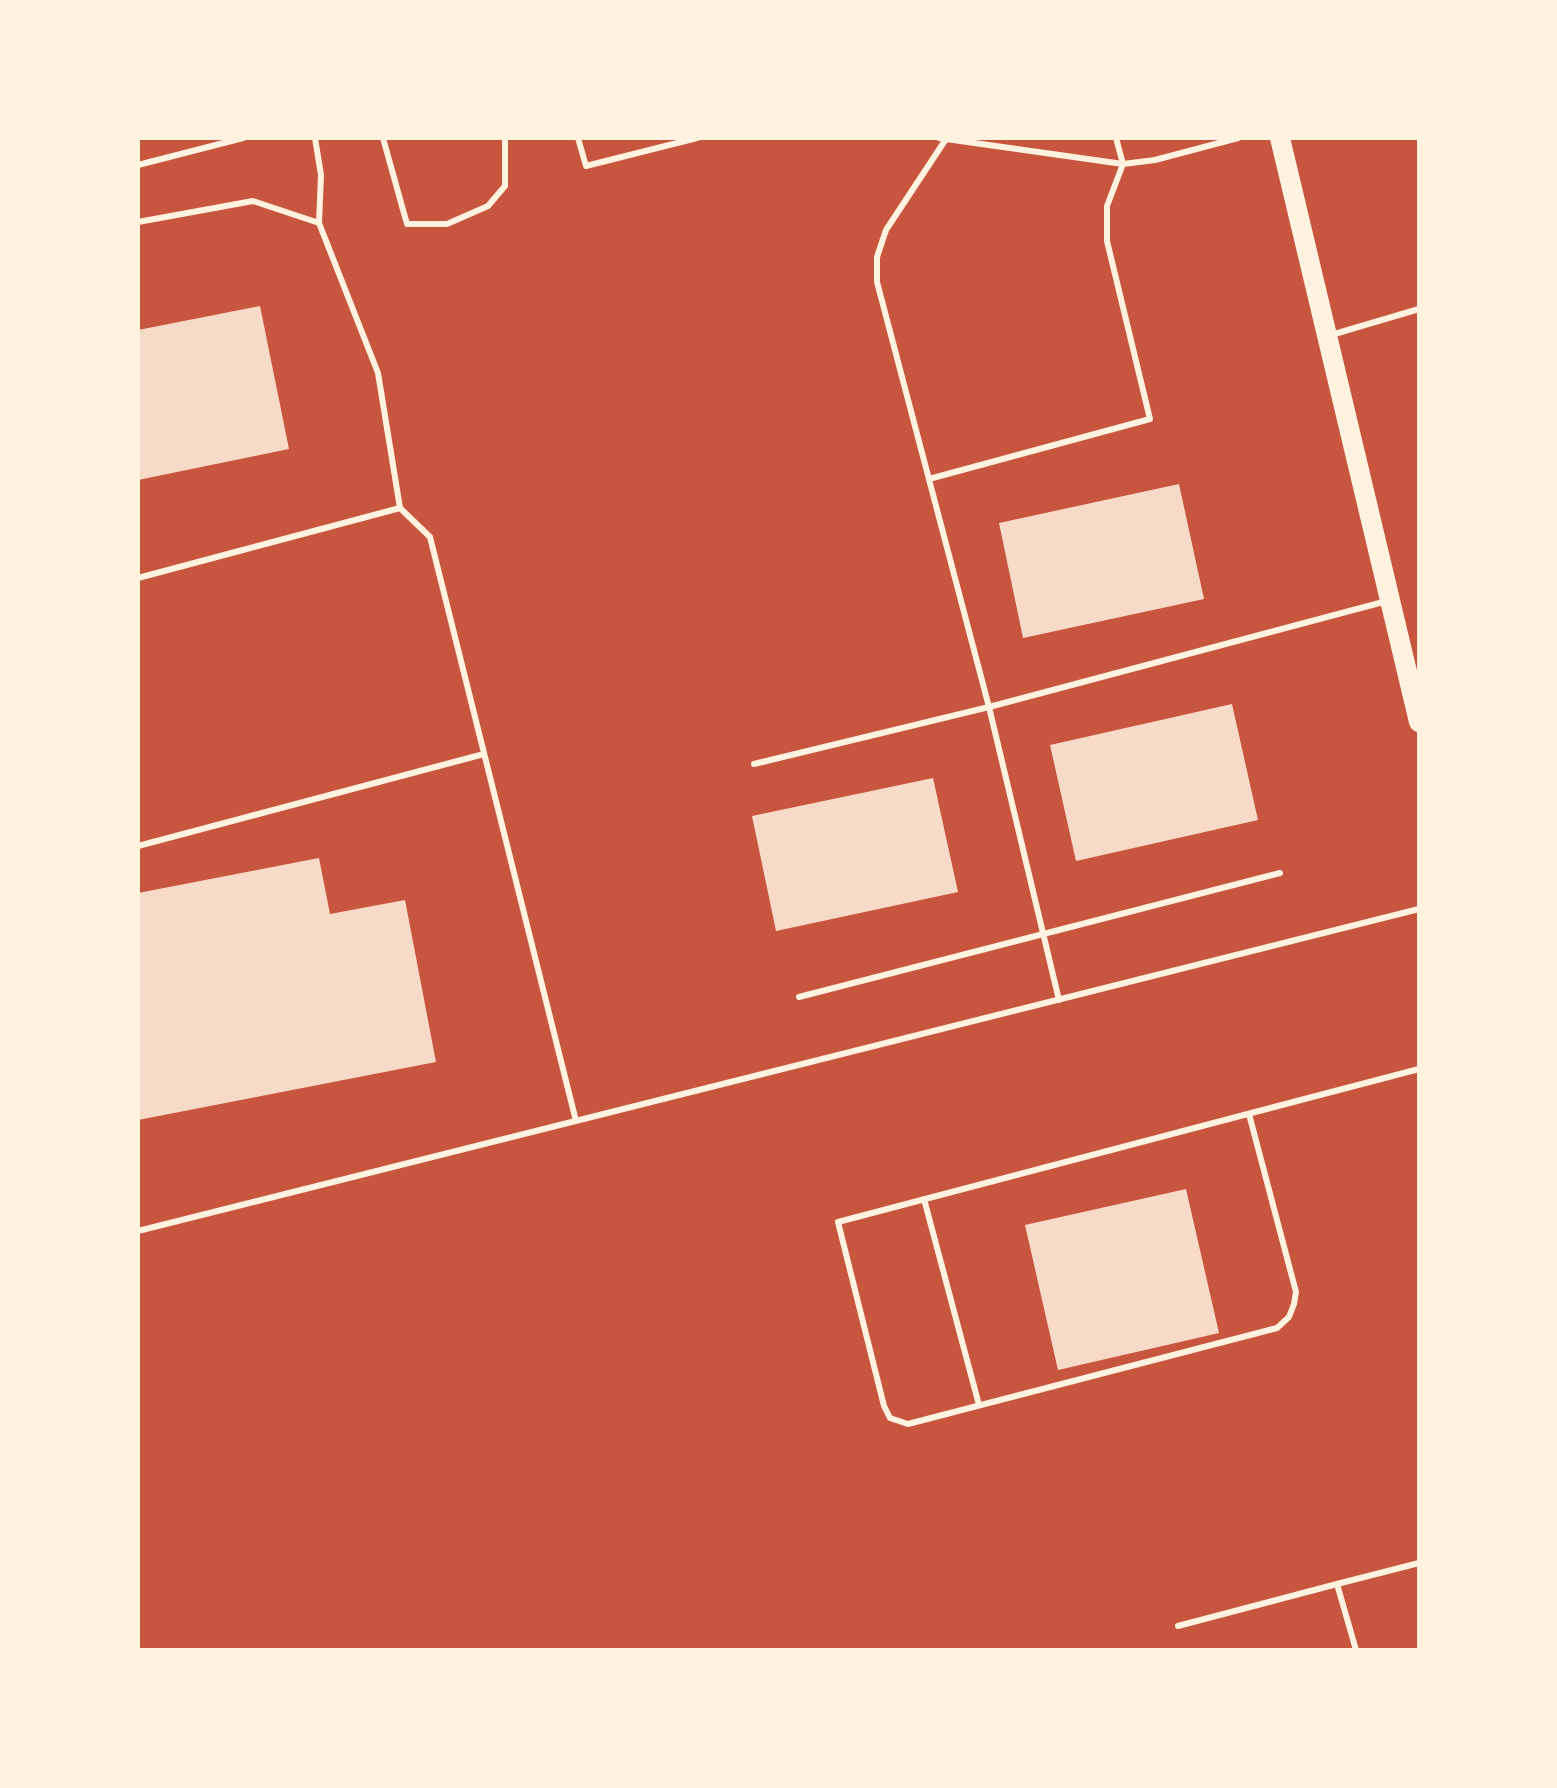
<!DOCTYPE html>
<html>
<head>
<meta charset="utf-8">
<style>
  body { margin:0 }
  #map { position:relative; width:1557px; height:1788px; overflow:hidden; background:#c8553d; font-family:Poppins,sans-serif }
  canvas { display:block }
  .frame { position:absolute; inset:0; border:140px solid #fff3e0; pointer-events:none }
</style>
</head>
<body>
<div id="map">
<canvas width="1557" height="1788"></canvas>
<div class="frame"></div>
</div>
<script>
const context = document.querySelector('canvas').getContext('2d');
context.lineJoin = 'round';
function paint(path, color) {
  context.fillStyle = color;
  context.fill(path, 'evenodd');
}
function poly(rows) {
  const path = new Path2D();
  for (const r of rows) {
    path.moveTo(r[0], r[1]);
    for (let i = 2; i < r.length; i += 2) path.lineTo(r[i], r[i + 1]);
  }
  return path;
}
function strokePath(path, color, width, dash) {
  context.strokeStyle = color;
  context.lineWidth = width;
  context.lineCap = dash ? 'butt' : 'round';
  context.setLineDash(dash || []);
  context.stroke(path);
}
paint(poly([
  [260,306,289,449,138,480,138,330],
  [1179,484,1204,599,1023,638,999,523],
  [1232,704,1258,820,1076,861,1050,745],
  [933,778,958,892,776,931,752,816],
  [319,858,330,914,405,900,436,1062,138,1120,138,893],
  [1186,1189,1219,1333,1058,1370,1025,1225]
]), '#f7dbc8');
strokePath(poly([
  [315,138,321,175,319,223],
  [383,138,407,224,447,224,488,206,505,186,505,138],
  [578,138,586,166,697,138],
  [939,138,1123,164,1155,160,1238,138],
  [946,139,886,230,877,257,877,282,989,707,1059,1000],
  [138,165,243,138],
  [138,222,253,201,319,223,378,373,400,508,138,578],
  [1331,335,1419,309],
  [929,479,1150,419,1107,241,1107,206,1123,164,1116,138],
  [400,508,430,537,576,1121],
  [754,764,989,707,1387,601],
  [138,846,484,754],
  [799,997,1280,873],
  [1249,1114,1296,1292,1294,1304,1289,1317,1277,1328,908,1424,890,1418,884,1406,838,1222,1297,1101,1419,1069],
  [924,1199,979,1405],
  [138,1231,1419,909],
  [1178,1626,1337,1584],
  [1356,1650,1337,1584,1419,1563]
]), '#fff3e0', 6);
strokePath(poly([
  [1280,138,1419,722]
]), '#fff3e0', 20);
</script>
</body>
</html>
